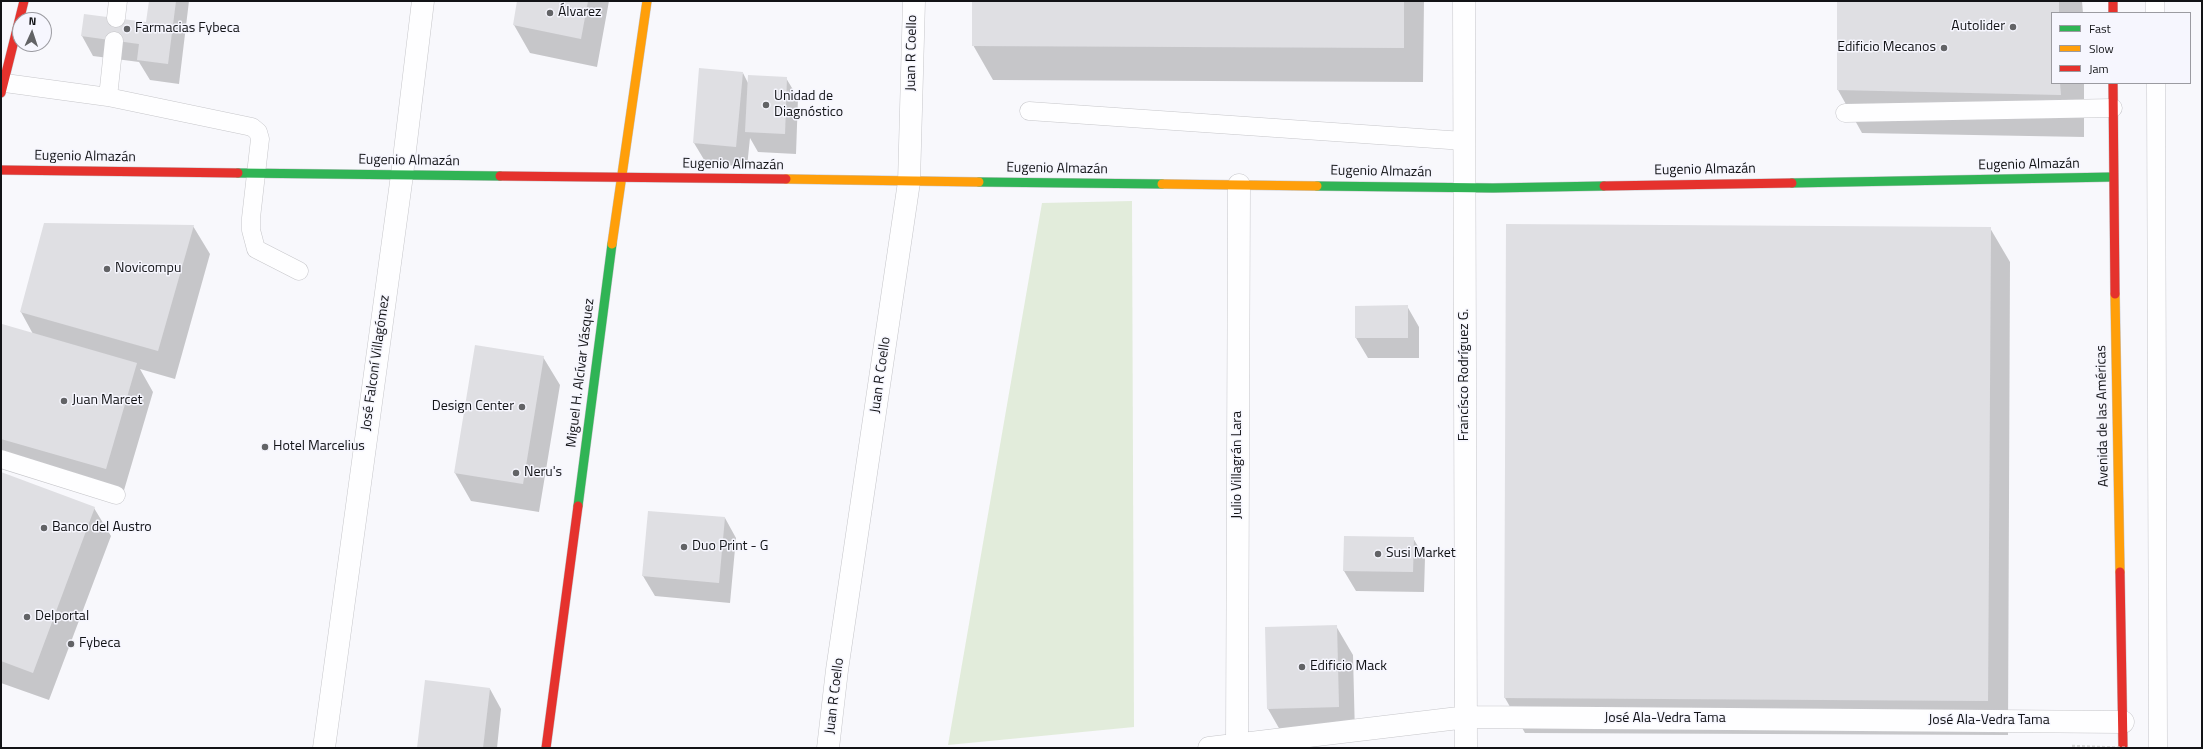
<!DOCTYPE html>
<html>
<head>
<meta charset="utf-8">
<style>
  body { margin:0 }
  #map { position:relative; width:2203px; height:749px; overflow:hidden; background:#f8f8fc; font-family:"Titillium Web",sans-serif }
  canvas { display:block }
  .frame { position:absolute; inset:0; border:2px solid #121316; pointer-events:none }
  .legend { position:absolute; left:2051px; top:12px; width:140px; height:72px; box-sizing:border-box; background:#f6f6fe; border:1px solid #9b9ba1; margin:0; padding:5px 7px; list-style:none; font-size:12px; color:#121316 }
  .legend li { display:flex; align-items:center; gap:8px; height:20px }
  .legend b { width:20px; border:1px solid #9b9ba1 }
  .north { position:absolute; left:12px; top:12px; width:40px; height:40px; box-sizing:border-box; background:#f6f6fe; border:1px solid #9b9ba1; border-radius:50%; rotate:3deg; font-size:11px; font-weight:700; line-height:16px; text-align:center; color:#121316 }
  .north::after { content:''; display:block; margin:auto; width:14px; height:18px; background:#626366; clip-path:polygon(50% 0,100% 100%,50% 72%,0 100%) }
</style>
</head>
<body>
<div id="map">
<canvas width="2203" height="749"></canvas>
<div class="frame"></div>
<ul class="legend">
<li><b style="height:5px;background:#30b455"></b>Fast</li>
<li><b style="height:5px;background:#ff9f0a"></b>Slow</li>
<li><b style="height:5px;background:#e5322d"></b>Jam</li>
</ul>
<div class="north">N</div>
</div>
<script>
const context = document.querySelector('canvas').getContext('2d');
context.lineJoin = 'round';
function paint(path, color) {
  context.fillStyle = color;
  context.fill(path, 'evenodd');
}
function poly(rows) {
  const path = new Path2D();
  for (const r of rows) {
    path.moveTo(r[0], r[1]);
    for (let i = 2; i < r.length; i += 2) path.lineTo(r[i], r[i + 1]);
  }
  return path;
}
function strokePath(path, color, width, dash) {
  context.strokeStyle = color;
  context.lineWidth = width;
  context.lineCap = dash ? 'butt' : 'round';
  context.setLineDash(dash || []);
  context.stroke(path);
}
function write(font, color, halo, rows, align = 'center') {
  context.font = font + ' "Titillium Web",sans-serif';
  context.lineWidth = 3;
  context.setLineDash([]);
  context.textBaseline = 'middle';
  context.strokeStyle = halo;
  context.fillStyle = color;
  for (const [text, x, y, turn = 0] of rows) {
    context.save();
    context.translate(x, y);
    context.rotate((+turn || 0) * Math.PI / 180);
    context.textAlign = isNaN(turn) ? turn : align;
    if (halo) context.strokeText(text, 0, 0);
    context.fillText(text, 0, 0);
    context.restore();
  }
}
paint(poly([
  [1132,201,1134,727,948,745,1042,203]
]), '#e2ecdb');
paint(poly([
  [150,1,189,1,179,84,150,80,139,62,93,56,82,36,85,15,147,23],
  [518,1,609,1,597,67,530,53,514,25],
  [973,1,1424,1,1423,82,993,80,973,45],
  [1838,1,2082,1,2083,13,2052,13,2052,83,2084,83,2084,137,1862,133,1838,90],
  [743,73,748,83,786,78,798,98,796,154,758,152,750,138,747,167,706,163,694,143],
  [193,226,210,254,175,379,140,369,153,392,122,497,1,462,1,331,3,325,33,334,21,312],
  [1990,228,2010,262,2008,735,1525,733,1505,698],
  [1407,306,1419,327,1419,358,1368,358,1356,338,1356,307],
  [543,357,560,385,539,512,471,501,455,473],
  [1,473,94,508,111,536,49,700,1,683],
  [649,512,725,518,736,538,730,603,655,596,643,576],
  [1413,538,1425,558,1424,592,1356,591,1344,571],
  [1336,626,1353,655,1355,735,1284,737,1268,709],
  [490,689,501,709,497,748,418,748]
]), '#0003');
paint(poly([
  [149,1,176,1,168,64,137,60,139,44,81,36,84,14,146,22],
  [517,1,588,1,581,39,513,25],
  [972,1,1404,1,1404,48,972,46],
  [1837,1,2059,1,2059,13,2052,13,2052,83,2060,83,2061,95,1837,90],
  [699,68,743,72,736,147,693,143],
  [748,75,787,77,785,134,745,132],
  [44,223,194,225,158,351,20,312],
  [1506,224,1991,227,1988,701,1504,698],
  [1408,305,1408,338,1355,338,1355,306],
  [2,324,137,363,106,469,1,439],
  [475,345,544,356,523,484,454,473],
  [1,472,95,507,33,673,1,661],
  [648,511,725,517,719,583,642,576],
  [1344,536,1414,537,1413,572,1343,571],
  [1337,625,1339,707,1267,709,1265,627],
  [425,680,490,688,483,748,417,748]
]), '#dfdfe3');
const lane = poly([
  [2155,1,2155,13],
  [116,18,118,1],
  [5,83,108,97,252,127,258,132,260,139,251,218,251,230,256,249,299,271],
  [2156,83,2158,748],
  [108,97,114,41],
  [1029,111,1464,141],
  [1845,113,2113,108],
  [1,459,116,495]
]);
const street = poly([
  [1464,1,1466,748],
  [1237,744,1239,185],
  [324,748,402,175,423,1],
  [828,748,837,670,909,182,914,1],
  [1209,748,1467,717,2123,722]
]);
const fast = poly([
  [238,173,500,176],
  [979,182,1162,184],
  [1792,183,2113,177],
  [1317,186,1493,188,1604,186],
  [578,506,612,244]
]);
const slow = poly([
  [786,179,979,182],
  [1162,184,1317,186],
  [612,244,647,1],
  [2115,294,2120,572]
]);
const jam = poly([
  [2113,1,2113,13],
  [2113,83,2115,294],
  [1,93,24,1],
  [1,170,238,173],
  [500,176,786,179],
  [1604,186,1792,183],
  [2120,572,2123,748],
  [546,748,578,506]
]);
strokePath(lane, '#c6c6ca', 19);
strokePath(street, '#c6c6ca', 23);
strokePath(fast, '#c6c6ca', 10);
strokePath(slow, '#c6c6ca', 10);
strokePath(jam, '#c6c6ca', 10);
strokePath(lane, '#fefeff', 18);
strokePath(street, '#fefeff', 22);
strokePath(fast, '#30b455', 9);
strokePath(slow, '#ff9f0a', 9);
strokePath(jam, '#e5322d', 9);
strokePath(poly([
  [2072,746,2129,748]
]), '#d9d9d9', 2.5, [3, 2]);
for (const [x, y, r, color] of [
  [550,13,4,"#626366"],
  [2013,27,4,"#626366"],
  [127,29,4,"#626366"],
  [1944,48,4,"#626366"],
  [766,105,4,"#626366"],
  [107,269,4,"#626366"],
  [64,401,4,"#626366"],
  [522,407,4,"#626366"],
  [265,447,4,"#626366"],
  [516,473,4,"#626366"],
  [44,528,4,"#626366"],
  [684,547,4,"#626366"],
  [1378,554,4,"#626366"],
  [27,617,4,"#626366"],
  [71,644,4,"#626366"],
  [1302,667,4,"#626366"]
]) {
  const dot = new Path2D();
  dot.arc(x, y, r, 0, 2 * Math.PI);
  context.fillStyle = color;
  context.fill(dot);
  strokePath(dot, '#f6f6fe', 1.5);
}
write('14px', '#121316', '#f6f6fe', [
  ["Álvarez",558,13],
  ["Autolider",2005,27,"right"],
  ["Farmacias Fybeca",135,29],
  ["Edificio Mecanos",1936,48,"right"],
  ["Unidad de",774,97],
  ["Diagnóstico",774,113],
  ["Novicompu",115,269],
  ["Juan Marcet",72,401],
  ["Design Center",514,407,"right"],
  ["Hotel Marcelius",273,447],
  ["Neru's",524,473],
  ["Banco del Austro",52,528],
  ["Duo Print - G",692,547],
  ["Susi Market",1386,554],
  ["Delportal",35,617],
  ["Fybeca",79,644],
  ["Edificio Mack",1310,667]
], 'left');
write('14px', '#121316', '#f6f6fe', [
  ["Juan R Coello",912,53,-89],
  ["Eugenio Almazán",85,157,1],
  ["Eugenio Almazán",409,161,1],
  ["Eugenio Almazán",733,165,1],
  ["Eugenio Almazán",2029,165,-1],
  ["Eugenio Almazán",1057,169,1],
  ["Eugenio Almazán",1705,170,-1],
  ["Eugenio Almazán",1381,172,1],
  ["José Falconí Villagómez",376,363,-82],
  ["Miguel H. Alcívar Vásquez",581,373,-83],
  ["Juan R Coello",881,375,-82],
  ["Francísco Rodríguez G.",1465,375,-90],
  ["Avenida de las Américas",2103,416,-91],
  ["Julio Villagrán Lara",1238,465,-90],
  ["Juan R Coello",835,696,-83],
  ["José Ala-Vedra Tama",1665,719],
  ["José Ala-Vedra Tama",1989,721]
]);
</script>
</body>
</html>
